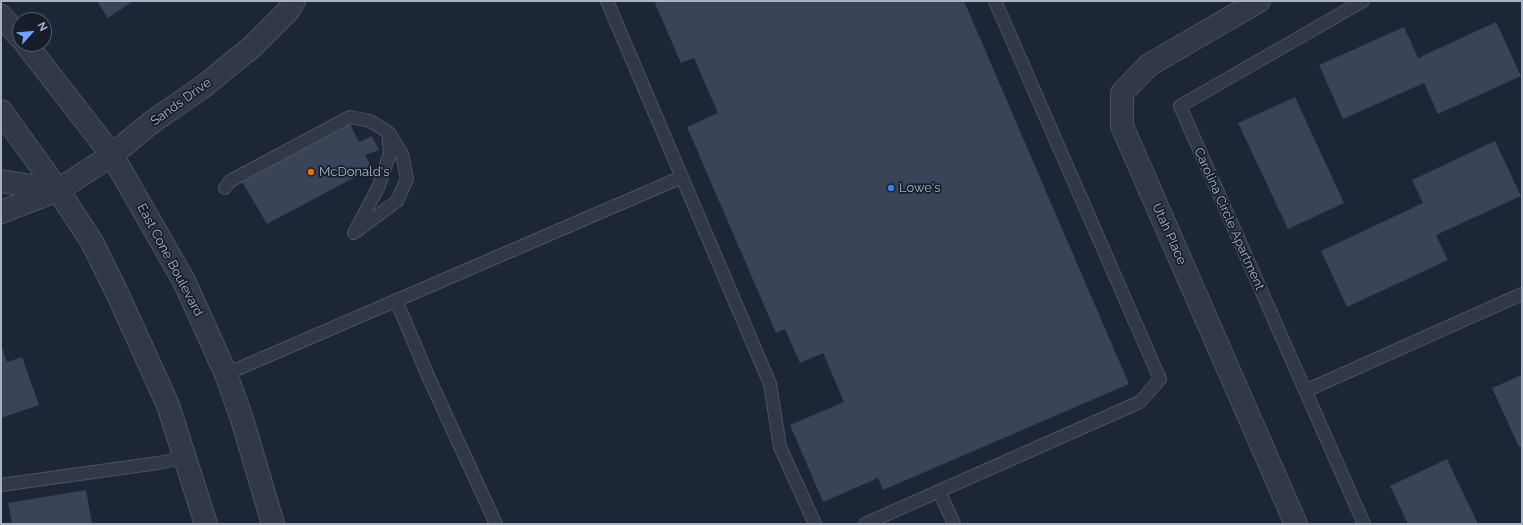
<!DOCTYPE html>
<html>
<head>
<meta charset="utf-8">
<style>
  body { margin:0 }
  #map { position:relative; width:1523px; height:525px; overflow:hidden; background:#1d2637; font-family:Raleway,sans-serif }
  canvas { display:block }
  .frame { position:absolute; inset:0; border:2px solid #aab3c5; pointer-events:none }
  .north { position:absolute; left:12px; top:12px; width:40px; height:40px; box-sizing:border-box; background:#161e2c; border:1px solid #515a69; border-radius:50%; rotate:63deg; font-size:11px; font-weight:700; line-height:16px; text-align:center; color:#aab3c5 }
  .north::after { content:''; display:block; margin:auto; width:14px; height:18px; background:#75a1ff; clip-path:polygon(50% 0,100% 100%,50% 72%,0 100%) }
</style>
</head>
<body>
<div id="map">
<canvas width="1523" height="525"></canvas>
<div class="frame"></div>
<div class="north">N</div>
</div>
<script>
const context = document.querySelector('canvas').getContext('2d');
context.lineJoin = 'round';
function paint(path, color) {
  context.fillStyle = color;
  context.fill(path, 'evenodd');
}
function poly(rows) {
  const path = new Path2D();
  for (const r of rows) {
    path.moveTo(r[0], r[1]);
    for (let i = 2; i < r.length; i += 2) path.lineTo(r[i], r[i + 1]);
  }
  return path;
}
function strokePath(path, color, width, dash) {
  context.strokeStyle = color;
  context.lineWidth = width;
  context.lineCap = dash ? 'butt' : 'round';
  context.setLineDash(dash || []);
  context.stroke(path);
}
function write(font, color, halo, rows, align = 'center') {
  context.font = font + ' Raleway,sans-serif';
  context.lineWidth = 3.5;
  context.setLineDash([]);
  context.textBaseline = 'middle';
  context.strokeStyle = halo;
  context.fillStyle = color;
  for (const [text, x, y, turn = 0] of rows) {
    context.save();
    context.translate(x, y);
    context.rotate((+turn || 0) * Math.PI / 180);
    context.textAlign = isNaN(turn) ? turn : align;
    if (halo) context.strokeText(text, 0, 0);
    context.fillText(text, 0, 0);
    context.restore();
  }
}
paint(poly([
  [97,1,133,1,108,18],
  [654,1,964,1,1129,384,883,490,878,478,823,502,790,425,844,402,823,353,800,363,785,329,776,333,687,127,718,113,694,58,681,63],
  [1496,22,1521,76,1438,114,1424,83,1343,119,1319,65,1404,27,1418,58],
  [1295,97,1344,203,1288,229,1238,123],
  [349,122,359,142,372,136,379,150,365,155,372,168,267,224,241,180],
  [1495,141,1521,196,1436,235,1448,260,1347,307,1321,251,1423,203,1412,180],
  [1,344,7,362,22,357,39,405,1,418],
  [1522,375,1522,446,1519,447,1492,388],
  [1447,459,1478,524,1408,524,1390,486],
  [86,490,92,524,12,524,8,503]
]), '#394458');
const service = poly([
  [607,1,770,384,780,447,815,524],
  [1363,1,1180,106,1364,524],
  [225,188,230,181,350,117,370,121,388,132,390,153,378,188,354,233],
  [357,231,397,201,407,179,402,154,389,133],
  [396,300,428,376,496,524],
  [226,374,682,177],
  [1305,391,1522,294],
  [1,485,158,463,184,458],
  [939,491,954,524],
  [865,524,1140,402,1160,379,995,1]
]);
const minor = poly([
  [1259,1,1149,65,1122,93,1122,126,1296,524],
  [1,181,56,190],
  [1,212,58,190,112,155,152,122,204,86,253,46,288,11,294,1]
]);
const tertiary = poly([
  [1,16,20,37],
  [26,44,112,155,184,281,226,374,242,419,273,524],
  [1,111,58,190,92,242,119,297,168,405,206,524]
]);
strokePath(service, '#4b5363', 14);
strokePath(minor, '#4b5363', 24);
strokePath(tertiary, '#4b5363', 24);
strokePath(service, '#313948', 12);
strokePath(minor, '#313948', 22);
strokePath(tertiary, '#313948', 22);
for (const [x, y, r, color] of [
  [311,172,4,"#e8710a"],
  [891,188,4,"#3f7fe0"]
]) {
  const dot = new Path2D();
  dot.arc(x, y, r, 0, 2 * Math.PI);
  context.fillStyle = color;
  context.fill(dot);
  strokePath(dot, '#161e2c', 1.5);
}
write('13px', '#aab3c5', '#161e2c', [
  ["Sands Drive",181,102,-36],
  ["Carolina Circle Apartment",1229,219,66],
  ["Utah Place",1169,234,66],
  ["East Cone Boulevard",170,260,62]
]);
write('13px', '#aab3c5', '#161e2c', [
  ["McDonald's",319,172],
  ["Lowe's",899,188]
], 'left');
</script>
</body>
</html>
